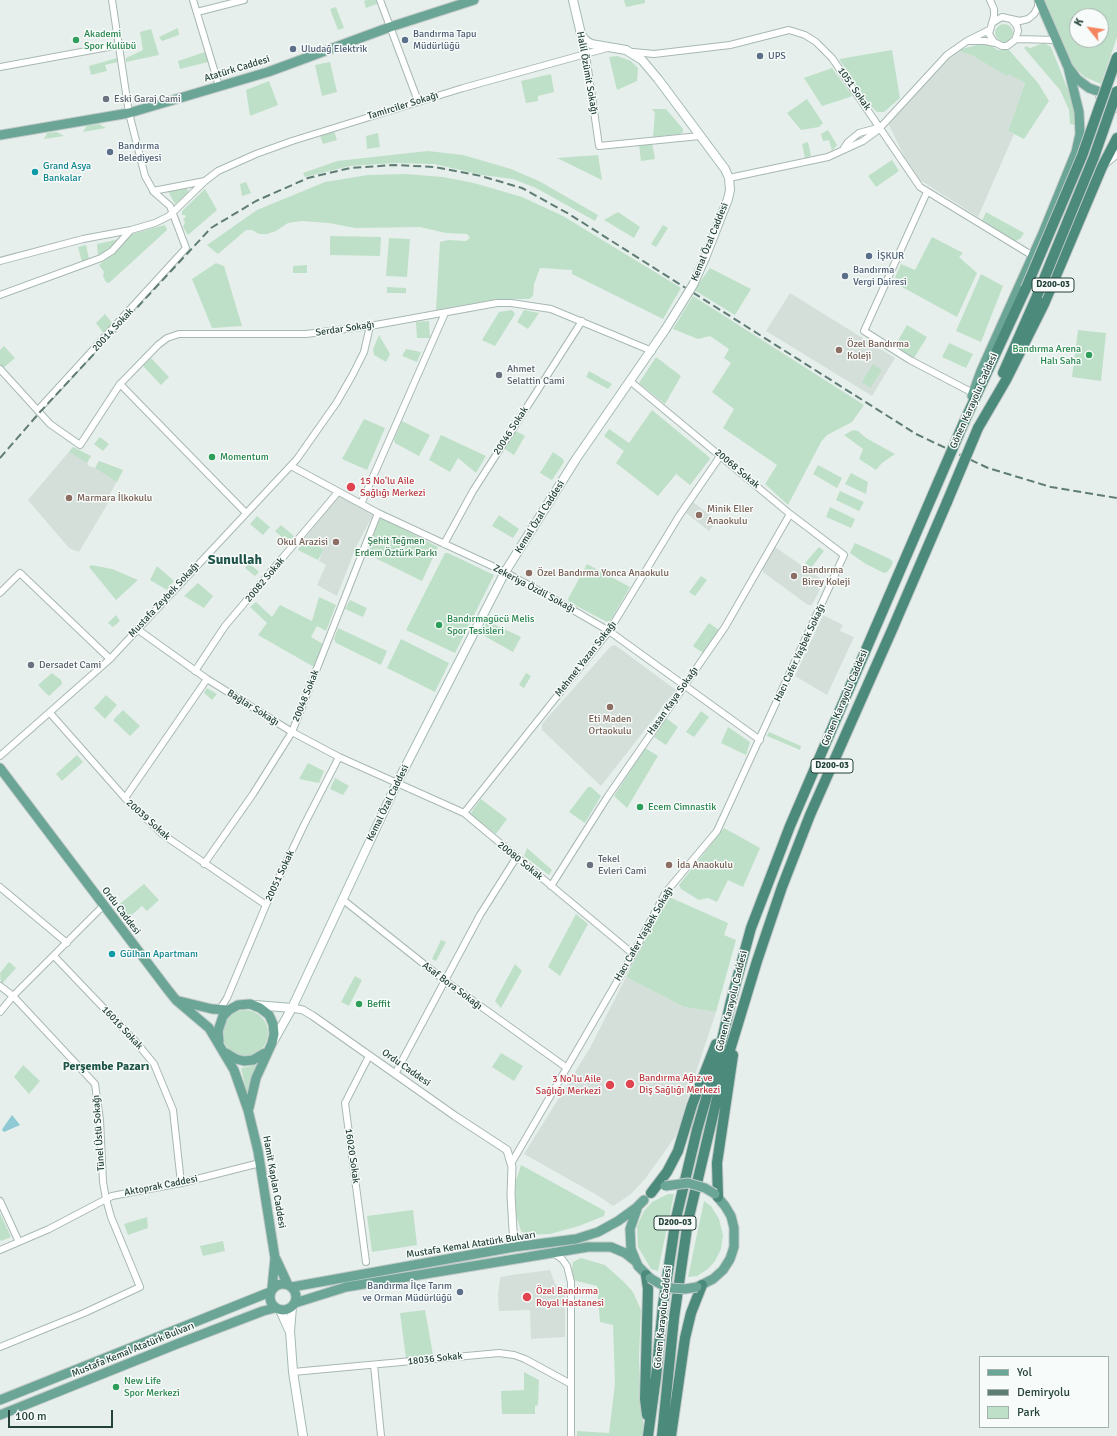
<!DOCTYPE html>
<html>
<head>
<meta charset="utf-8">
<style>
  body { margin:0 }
  #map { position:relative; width:1117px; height:1436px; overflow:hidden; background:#e6efeb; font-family:Signika,sans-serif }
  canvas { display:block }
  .legend { position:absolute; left:979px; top:1356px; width:130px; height:72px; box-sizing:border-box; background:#f7fbf9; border:1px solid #a3b1ad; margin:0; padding:5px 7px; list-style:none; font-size:12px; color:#24423a }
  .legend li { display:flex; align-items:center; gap:8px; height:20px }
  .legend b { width:20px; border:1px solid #a3b1ad }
  .north { position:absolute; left:1069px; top:8px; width:40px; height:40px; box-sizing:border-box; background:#f7fbf9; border:1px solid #a3b1ad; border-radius:50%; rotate:300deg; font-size:11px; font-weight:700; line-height:16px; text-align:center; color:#24423a }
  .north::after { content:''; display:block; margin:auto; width:14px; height:18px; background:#f4845f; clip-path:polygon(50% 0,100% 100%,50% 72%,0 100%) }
  .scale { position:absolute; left:8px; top:1410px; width:105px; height:18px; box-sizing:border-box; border:2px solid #24423a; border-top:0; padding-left:5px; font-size:12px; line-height:14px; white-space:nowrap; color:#24423a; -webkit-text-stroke:3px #f7fbf9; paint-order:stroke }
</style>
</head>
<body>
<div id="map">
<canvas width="1117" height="1436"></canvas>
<ul class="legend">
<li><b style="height:5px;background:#6aa596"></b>Yol</li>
<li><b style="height:5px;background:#5f7d75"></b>Demiryolu</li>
<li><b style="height:11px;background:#bfe0c8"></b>Park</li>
</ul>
<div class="north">K</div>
<div class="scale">100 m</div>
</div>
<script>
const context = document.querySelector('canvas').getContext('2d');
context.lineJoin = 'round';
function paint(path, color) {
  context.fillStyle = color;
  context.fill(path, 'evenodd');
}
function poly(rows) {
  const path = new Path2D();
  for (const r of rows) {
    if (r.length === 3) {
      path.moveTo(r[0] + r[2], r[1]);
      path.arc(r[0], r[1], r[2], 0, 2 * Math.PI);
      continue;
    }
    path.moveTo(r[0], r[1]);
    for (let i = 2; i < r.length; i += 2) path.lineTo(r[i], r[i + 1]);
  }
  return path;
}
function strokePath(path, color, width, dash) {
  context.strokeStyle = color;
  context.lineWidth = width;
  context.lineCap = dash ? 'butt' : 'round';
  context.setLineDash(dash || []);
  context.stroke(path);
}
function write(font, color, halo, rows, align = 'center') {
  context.font = font + ' Signika,sans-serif';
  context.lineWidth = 3;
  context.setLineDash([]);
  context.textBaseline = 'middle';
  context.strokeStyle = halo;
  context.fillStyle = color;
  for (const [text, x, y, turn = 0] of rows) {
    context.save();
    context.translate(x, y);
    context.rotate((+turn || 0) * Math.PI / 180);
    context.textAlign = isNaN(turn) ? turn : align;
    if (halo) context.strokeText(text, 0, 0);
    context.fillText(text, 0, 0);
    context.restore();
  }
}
paint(poly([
  [957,50,973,56,1007,75,1009,73,1025,83,1008,131,1014,134,978,217,920,180,904,156,888,123,942,63],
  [790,293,895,358,872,396,766,331],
  [73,447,91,456,87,463,89,466,95,468,99,461,123,470,106,501,108,503,79,552,69,548,28,500],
  [339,495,374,513,356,547,337,596,317,585,326,565,319,561,324,548,305,538],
  [693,502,717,520,709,531,686,513],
  [775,547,824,581,812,605,808,605,763,572,763,567],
  [823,615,843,625,840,631,854,637,827,695,795,676],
  [615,645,676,690,601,786,542,730,542,724,611,646],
  [626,977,684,1007,716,1012,687,1099,682,1119,675,1137,645,1179,630,1195,613,1206,597,1195,524,1154,590,1048],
  [550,1270,555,1284,565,1291,565,1337,531,1339,530,1310,499,1311,498,1294,500,1279,501,1277,512,1275]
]), '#d4dfda');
paint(poly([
  [367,0,376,0,377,4,366,8,364,1],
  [624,0,645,0,645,3,626,7],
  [1045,0,1117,0,1117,37,1101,84,1085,77,1075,69,1067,54],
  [1077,16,1101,16,1101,40,1077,40],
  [336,7,344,28,338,30,330,9],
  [1004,33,9],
  [178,28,179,35,162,41,159,37],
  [151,29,159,55,126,62,126,58,143,50,140,32],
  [986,43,998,50,1009,50,1038,83,1049,101,1024,139,1008,131,1025,83,1009,74,1007,76,973,56,957,50],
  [1044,43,1051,47,1068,90,1075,111,1074,125,1070,124,1069,110,1060,90,1024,48,1026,46,1030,48],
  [892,50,900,98,884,112,877,112,869,104,839,59],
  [205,52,208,62,180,69,178,61],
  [617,56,631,61,638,68,637,81,617,90,609,57],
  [117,58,118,62,105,65,107,71,91,75,89,66],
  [330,62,337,92,322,96,315,65],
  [832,68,852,95,850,97,822,106,804,78],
  [551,74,554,92,538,96,538,101,526,103,521,81],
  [269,81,278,105,250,116,246,90],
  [807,99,823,123,819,127,801,130,787,113],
  [652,109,666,109,683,129,683,132,680,134,653,137,655,113],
  [99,124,106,128,83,132,87,125],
  [828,130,837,145,832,151,829,140,823,141,821,134],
  [334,131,337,140,323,144,320,136],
  [57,132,64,136,44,139,47,133],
  [378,133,380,147,367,149,366,136],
  [808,142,811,156,805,158,802,144],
  [652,143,655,159,641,161,639,145],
  [428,151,463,155,511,169,539,181,598,215,595,221,536,188,513,179,482,175,434,164,395,163,350,166,305,177,303,173,337,161],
  [598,155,602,180,557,158],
  [892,160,899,171,876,187,868,176],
  [405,174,443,177,474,183,522,197,563,216,681,288,663,319,572,274,572,270,540,268,534,284,533,296,529,299,498,299,436,310,440,242,449,240,466,241,470,238,467,234,446,233,420,227,355,228,329,223,302,221,288,223,276,231,267,234,259,234,252,230,246,230,218,254,207,245,257,210,325,182,368,175],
  [246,182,251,193,242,196,240,184],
  [185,187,188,190,188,194,175,204,168,191],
  [205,189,217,210,188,235,183,227,185,222,183,219,186,217,185,215,182,215,182,211],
  [618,212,640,227,634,238,604,220],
  [986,212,1024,233,1021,238,1014,242,981,223],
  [165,225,167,230,109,283,106,282,103,276,104,272,99,265,110,256,128,235],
  [663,225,668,228,656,247,651,244],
  [330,236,381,237,380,256,330,255],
  [932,237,963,253,959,257,977,273,957,317,893,282,901,264,915,270],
  [389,238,410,239,407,277,386,276],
  [119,239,110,249,98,256,97,244],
  [86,245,89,259,82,262,78,247],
  [216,263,224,266,242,326,212,328,192,279],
  [307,265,307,273,293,273,293,266],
  [710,268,751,289,735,315,694,290],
  [981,274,1003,286,981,342,956,331],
  [387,287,406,288,406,293,387,293],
  [693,296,864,405,852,422,827,435,821,442,788,505,765,484,777,465,723,428,734,409,712,392,731,363,724,358,729,349,710,336,698,339,673,329],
  [512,310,515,314,495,346,482,340,499,312],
  [524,310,539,313,528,329,517,322],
  [105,314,113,324,104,334,96,323],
  [429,321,430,338,417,338,416,322],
  [907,325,927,337,914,358,895,346],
  [1078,330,1106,333,1101,381,1072,377],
  [379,335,390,354,386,362,374,355,373,349],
  [949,343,973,354,966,368,942,357],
  [4,346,15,358,2,369,0,366,0,350],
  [406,349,421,352,417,362,402,356],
  [656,357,681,376,665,404,639,383],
  [151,358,169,377,161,385,143,366],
  [873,364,882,370,870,388,862,382],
  [589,371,612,384,608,389,586,377],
  [652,410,709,457,710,459,690,485,676,474,658,496,616,463,624,451,604,436,609,429,629,443],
  [364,419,385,428,367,470,342,459],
  [402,421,430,435,419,456,395,443,394,439],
  [514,430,525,436,514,455,503,448],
  [853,430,858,431,866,438,895,454,882,463,876,470,859,459,863,449,844,435],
  [441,435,486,456,476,473,458,458,450,472,429,460],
  [100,437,109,444,103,451,94,444],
  [73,447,91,456,87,463,69,452],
  [553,452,563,459,564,462,552,480,540,473],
  [99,461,123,470,117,482,95,468],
  [818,465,842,478,837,488,813,474],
  [851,473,868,482,866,494,845,484],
  [840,491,864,502,859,511,836,500],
  [830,507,855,519,851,528,826,517],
  [499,515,519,529,513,538,492,526],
  [257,516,270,527,263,535,250,524],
  [380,517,438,547,422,581,367,554],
  [281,525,294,536,288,543,275,531],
  [304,539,324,549,318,560,298,550],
  [855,543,890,559,893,562,891,567,887,572,884,573,866,564,850,553],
  [819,547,824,551,811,568,805,563],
  [445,553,448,553,494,575,455,653,406,630],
  [249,563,259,572,255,576,245,568],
  [587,564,630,587,609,623,569,602,568,599],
  [91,565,112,569,138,580,116,600,89,567],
  [157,566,174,581,167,590,150,580],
  [701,576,707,580,695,596,689,592],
  [198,583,213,596,204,608,184,596],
  [319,597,336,605,326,631,317,626,311,637,323,644,314,667,258,635,267,623,250,607,256,602,272,617,280,605,312,621],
  [350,600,367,608,363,617,345,609],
  [116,615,120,621,113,627,108,623],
  [487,621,521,637,513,652,481,634],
  [709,623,719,630,703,653,693,646],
  [338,628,387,651,381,665,336,643,334,639],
  [401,639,449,663,435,692,387,668],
  [52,673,61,680,62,684,49,696,38,685],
  [526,673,531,676,524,688,519,685],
  [207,688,217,694,212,700,204,693],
  [106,695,117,705,105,719,94,708],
  [123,710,140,726,130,736,113,720],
  [701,711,709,717,694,737,686,732],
  [666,718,678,727,666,745,654,737],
  [728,727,750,742,746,755,721,743],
  [769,732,801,746,800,750,767,736],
  [645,748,658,756,627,808,614,796],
  [77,755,83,762,62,781,56,774],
  [308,763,324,771,319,783,299,779],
  [335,778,349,786,343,795,330,789],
  [588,787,591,787,601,796,585,823,569,812],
  [481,799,507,819,496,834,470,814],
  [724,828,760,848,743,887,728,880,717,902,708,898,699,900,681,889,679,885],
  [527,848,552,870,549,875,524,856],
  [144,884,159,900,147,911,142,906,126,920,116,907],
  [667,896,728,923,724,935,736,940,716,1012,684,1007,626,977],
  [576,914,588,924,560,976,548,967],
  [441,940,446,942,436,961,432,959],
  [9,962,16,968,1,985,0,973],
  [515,964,522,971,501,1008,495,1001],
  [355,976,362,980,349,1006,341,1002],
  [245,1033,23],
  [501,1053,523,1066,514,1081,492,1067],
  [23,1065,40,1081,29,1094,14,1077],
  [257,1065,248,1098,241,1068],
  [521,1165,605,1211,604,1216,579,1226,550,1234,526,1235,521,1231,516,1215,515,1201,516,1181],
  [668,1194,674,1194,658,1271,651,1269,638,1247,637,1226,644,1211,652,1202],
  [704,1201,711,1206,719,1219,723,1235,721,1249,715,1261,708,1269,697,1276,688,1277],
  [413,1210,417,1245,372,1252,367,1216],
  [0,1213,11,1237,1,1241,0,1239],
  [147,1217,148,1228,128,1235,124,1224],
  [223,1241,225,1251,203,1256,200,1246],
  [581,1258,605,1265,624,1282,633,1292,641,1310,639,1357,640,1400,644,1427,643,1436,577,1436,577,1431,609,1433,615,1384,613,1325,600,1322,597,1286,573,1280,572,1270,573,1262],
  [425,1310,433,1355,406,1358,400,1313],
  [524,1372,539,1380,538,1405,535,1406,535,1414,502,1414,501,1391,524,1390]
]), '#bfe0c8');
paint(poly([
  [12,1115,20,1125,4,1132,2,1130,3,1128]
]), '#8ec9d4');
const minor = poly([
  [193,0,219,86],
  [380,0,418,101],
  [990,0,994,9,994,16,989,34,994,42,1002,46,1007,46,1015,40,1018,31,1017,26,1012,20],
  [197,12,244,0],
  [992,23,1002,17,1020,21,1028,19,1034,14,1038,7,1038,0],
  [582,38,586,55,599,146,700,136],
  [1016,39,1057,40],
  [968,41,985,41,995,43],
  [633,52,654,54,730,45,789,30,805,35,816,42,832,58,920,187,1033,256],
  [0,67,119,45],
  [844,148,848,142,859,133,881,127],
  [729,178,828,157,863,141,878,130,947,55,967,41,989,30],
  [153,191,205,181],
  [927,192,864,331,910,360,973,393],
  [0,261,83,239,131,230,155,223,169,216,205,181,218,171,256,154,292,141,463,88,607,48],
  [0,295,101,258,112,251,129,232],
  [0,369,50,424,80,445,120,384,158,345,167,338,179,334,306,334,370,326,497,303,511,303,551,309,652,351],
  [120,384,246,513],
  [38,410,186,248,170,206,154,192,145,176,129,113,112,0],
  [291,466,378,513,505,572,561,603,609,631,760,740],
  [361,504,445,313],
  [444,544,473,491,582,321],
  [0,593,20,573,110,659],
  [137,629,207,679,292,732,339,757,464,813,633,954],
  [195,671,225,626,338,492],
  [50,713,125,798,162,834,266,905],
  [0,756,110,659,297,459,337,402,353,374,364,352,370,326],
  [125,798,207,679],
  [464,813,609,631,679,516,721,455],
  [204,864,253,794,292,732,378,513],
  [551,886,608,796,725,627,790,514],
  [0,887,67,943],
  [342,899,444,980,567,1068],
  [54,956,136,1042,154,1064,173,1110,181,1183],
  [0,986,13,996,95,1084,100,1120,103,1182,106,1199,111,1217,140,1287,84,1313,0,1347],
  [220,1009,227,998,266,905,304,825,339,757],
  [0,1012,13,996,103,906],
  [395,1074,480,915,516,858],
  [512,1162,633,954,666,892,717,831,844,555,790,514,630,381],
  [0,1201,19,1242],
  [0,1250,49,1229,112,1196,181,1183,260,1163],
  [555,1254,562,1259,567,1266,571,1282,571,1436],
  [366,1262,345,1103,369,1056],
  [374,1365,381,1436],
  [293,1372,499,1353,514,1355,525,1359,571,1384]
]);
const tertiary = poly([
  [1099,95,1117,108],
  [1106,163,1117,154],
  [292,1008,303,1010,313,1016,455,1116,507,1150,512,1167,511,1195,514,1247]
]);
const secondary = poly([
  [573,0,581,34,585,40,591,44,626,50,642,60,658,79,725,169,729,178,730,190,728,199,705,258],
  [255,1005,292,1008],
  [274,1040,292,1008,397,783,505,572,576,459,665,330],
  [292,1307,290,1331,293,1372,303,1436],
  [280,1310,289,1330]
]);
const primary = poly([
  [1039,0,1068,67,1077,79,1089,88,1100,92,1117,93],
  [0,135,129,113,268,72,390,27,474,0],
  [972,396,981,371,1043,233,1076,152,1080,134,1079,112,1068,67],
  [0,768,168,990,176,1000,209,1028,234,1070,248,1110,258,1151,275,1258,272,1288],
  [179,1001,212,1009,229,1010],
  [219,1041,218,1031,223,1016,229,1010,238,1005,250,1004,260,1008,269,1015,273,1024,274,1034,272,1043,256,1078,249,1108],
  [226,1053,236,1059,244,1061,253,1060,265,1053],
  [637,1209,630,1229,631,1249,638,1266,650,1278],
  [276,1259,288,1285],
  [283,1297,13],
  [292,1287,514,1247,576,1239,598,1232,618,1221,636,1208,644,1200],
  [697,1287,713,1279,723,1270,730,1259,734,1247,734,1228,731,1216,725,1206,715,1194],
  [295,1303,346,1287,588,1247,611,1247,625,1253,635,1261],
  [0,1400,270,1292],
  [0,1415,177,1344,263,1311,275,1308]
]);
const trunk = poly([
  [1003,373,1037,296],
  [965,420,1026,288],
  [978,428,1006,380,1044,304,1102,167,1117,138],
  [651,1193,667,1172,678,1151,692,1105,716,1044],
  [718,1197,717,1163,733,1055],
  [646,1275,648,1289,645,1399,647,1415],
  [648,1436,656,1377,663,1305,676,1218,697,1130,717,1061,731,1001,751,928,790,826,933,494],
  [662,1436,674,1318,688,1221,723,1073,757,961,782,887,810,815,892,630,947,502],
  [671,1436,685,1338,691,1313,702,1285]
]);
strokePath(minor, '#a8b8b2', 8);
strokePath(tertiary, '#a8b8b2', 9);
strokePath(secondary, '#a4bbb3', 10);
strokePath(primary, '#c2cac8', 11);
strokePath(trunk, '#c2cac8', 12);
strokePath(minor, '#fff', 6);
strokePath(tertiary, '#fff', 7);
strokePath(secondary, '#fff', 8);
strokePath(primary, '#6aa596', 9);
strokePath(trunk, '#4c8a7c', 10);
strokePath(poly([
  [0,458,40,412,211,228,256,201,308,178,350,168,394,165,435,167,481,176,522,188,569,214,916,434,988,468,1051,487,1117,498]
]), '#5f7d75', 2, [8, 4]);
const secondaryBridge = poly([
  [665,330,693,285,705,258]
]);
const primaryBridge = poly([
  [665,1186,688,1183,705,1188,715,1194],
  [650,1278,660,1284,672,1288,685,1289,697,1287]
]);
const trunkBridge = poly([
  [1026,288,1082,156,1117,57],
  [1037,296,1094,157,1117,91],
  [933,494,965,420],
  [947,502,978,428]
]);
strokePath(secondaryBridge, '#a4bbb3', 10, []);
strokePath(primaryBridge, '#c2cac8', 11, []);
strokePath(trunkBridge, '#c2cac8', 12, []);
strokePath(secondaryBridge, '#fff', 8);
strokePath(primaryBridge, '#6aa596', 9);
strokePath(trunkBridge, '#4c8a7c', 10);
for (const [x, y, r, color] of [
  [76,40,4,"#2e9e5b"],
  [405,40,4,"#5c6f8a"],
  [293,49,4,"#5c6f8a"],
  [760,56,4,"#5c6f8a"],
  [106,99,4,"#6b7280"],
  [110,152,4,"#5c6f8a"],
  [35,172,4,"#0f9aa8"],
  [869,256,4,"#5c6f8a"],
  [845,276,4,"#5c6f8a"],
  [839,350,4,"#8d6e63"],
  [1089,355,4,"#2e9e5b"],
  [499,375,4,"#6b7280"],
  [212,457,4,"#2e9e5b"],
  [351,487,5,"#e0444e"],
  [69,498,4,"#8d6e63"],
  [699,515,4,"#8d6e63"],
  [336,542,4,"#8d6e63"],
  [529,573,4,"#8d6e63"],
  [794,576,4,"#8d6e63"],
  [439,625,4,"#2e9e5b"],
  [31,665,4,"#6b7280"],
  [610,707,4,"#8d6e63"],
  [640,807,4,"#2e9e5b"],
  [590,865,4,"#6b7280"],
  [669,865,4,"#8d6e63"],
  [112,954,4,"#0f9aa8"],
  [359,1004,4,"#2e9e5b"],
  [630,1084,5,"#e0444e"],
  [610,1085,5,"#e0444e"],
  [460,1292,4,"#5c6f8a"],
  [527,1297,5,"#e0444e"],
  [116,1387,4,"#2e9e5b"]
]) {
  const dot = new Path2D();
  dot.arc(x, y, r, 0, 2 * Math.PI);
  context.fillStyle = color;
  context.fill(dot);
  strokePath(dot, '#f7fbf9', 1.5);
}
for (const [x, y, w] of [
  [1053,285,42],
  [832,766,42],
  [675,1223,42]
]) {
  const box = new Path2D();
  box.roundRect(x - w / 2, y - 7, w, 14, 3);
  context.fillStyle = '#f7fbf9';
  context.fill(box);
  strokePath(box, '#24423a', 1);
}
write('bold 9px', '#24423a', null, [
  ["D200-03",1053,285],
  ["D200-03",832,766],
  ["D200-03",675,1223]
]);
write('10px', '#27864d', '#f7fbf9', [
  ["Akademi",84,34],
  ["Spor Kulübü",84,46],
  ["Bandırma Arena",1081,349,"right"],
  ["Halı Saha",1081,361,"right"],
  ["Momentum",220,457],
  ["Bandırmagücü Melis",447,619],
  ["Spor Tesisleri",447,631],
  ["Ecem Cimnastik",648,807],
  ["Beffit",367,1004],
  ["New Life",124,1381],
  ["Spor Merkezi",124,1393]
], 'left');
write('10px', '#4e5e75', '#f7fbf9', [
  ["Bandırma Tapu",413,34],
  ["Müdürlüğü",413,46],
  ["Uludağ Elektrik",301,49],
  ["UPS",768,56],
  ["Bandırma",118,146],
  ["Belediyesi",118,158],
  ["İŞKUR",877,256],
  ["Bandırma",853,270],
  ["Vergi Dairesi",853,282],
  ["Bandırma İlçe Tarım",452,1286,"right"],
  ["ve Orman Müdürlüğü",452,1298,"right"]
], 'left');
write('10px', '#24423a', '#f7fbf9', [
  ["Atatürk Caddesi",237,69,-17],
  ["Halil Özümit Sokağı",587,73,80],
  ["1051 Sokak",854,89,55],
  ["Tamirciler Sokağı",403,106,-17],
  ["Kemal Özal Caddesi",710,242,-68],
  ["Serdar Sokağı",345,329,-8],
  ["20014 Sokak",113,330,-47],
  ["Gönen Karayolu Caddesi",974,401,-66],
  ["20046 Sokak",511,431,-57],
  ["20068 Sokak",737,469,40],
  ["Kemal Özal Caddesi",540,517,-58],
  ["20082 Sokak",265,580,-50],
  ["Zekeriya Özdil Sokağı",534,589,28],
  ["Mustafa Zeybek Sokağı",164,600,-47],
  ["Hacı Cafer Yaşbek Sokağı",800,653,-65],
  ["Mehmet Yazan Sokağı",586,659,-52],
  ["20048 Sokak",306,696,-68],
  ["Gönen Karayolu Caddesi",845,698,-67],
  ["Hasan Kaya Sokağı",673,701,-55],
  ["Bağlar Sokağı",253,708,32],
  ["Kemal Özal Caddesi",388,803,-64],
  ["20039 Sokak",148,820,42],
  ["20080 Sokak",520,861,39],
  ["20051 Sokak",280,876,-65],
  ["Ordu Caddesi",121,911,53],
  ["Hacı Cafer Yaşbek Sokağı",644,934,-60],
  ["Asaf Bora Sokağı",452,986,37],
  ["Gönen Karayolu Caddesi",732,1001,-76],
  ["16016 Sokak",122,1028,47],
  ["Ordu Caddesi",406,1068,35],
  ["Tünel Üstü Sokağı",99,1133,-94],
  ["16020 Sokak",352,1156,82],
  ["Hamit Kaplan Caddesi",274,1182,80],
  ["Aktoprak Caddesi",161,1186,-11],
  ["Mustafa Kemal Atatürk Bulvarı",471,1245,-9],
  ["Gönen Karayolu Caddesi",663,1317,-84],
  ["Mustafa Kemal Atatürk Bulvarı",133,1350,-22],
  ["18036 Sokak",435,1359,-6]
]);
write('10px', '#5b616d', '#f7fbf9', [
  ["Eski Garaj Cami",114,99],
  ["Ahmet",507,369],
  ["Selattin Cami",507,381],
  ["Dersadet Cami",39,665],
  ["Tekel",598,859],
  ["Evleri Cami",598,871]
], 'left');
write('10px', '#0d838f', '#f7fbf9', [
  ["Grand Asya",43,166],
  ["Bankalar",43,178],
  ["Gülhan Apartmanı",120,954]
], 'left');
write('10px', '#785e54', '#f7fbf9', [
  ["Özel Bandırma",847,344],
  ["Koleji",847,356],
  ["Marmara İlkokulu",77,498],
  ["Minik Eller",707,509],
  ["Anaokulu",707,521],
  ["Okul Arazisi",328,542,"right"],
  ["Bandırma",802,570],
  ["Birey Koleji",802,582],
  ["Özel Bandırma Yonca Anaokulu",537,573],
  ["Eti Maden",610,719,"center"],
  ["Ortaokulu",610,731,"center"],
  ["İda Anaokulu",677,865]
], 'left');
write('10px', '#be3a42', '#f7fbf9', [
  ["15 No'lu Aile",360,481],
  ["Sağlığı Merkezi",360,493],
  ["Bandırma Ağız ve",639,1078],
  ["Diş Sağlığı Merkezi",639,1090],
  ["3 No'lu Aile",601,1079,"right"],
  ["Sağlığı Merkezi",601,1091,"right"],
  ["Özel Bandırma",536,1291],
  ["Royal Hastanesi",536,1303]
], 'left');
write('10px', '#2d7a4b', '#f7fbf9', [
  ["Şehit Teğmen",396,541],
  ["Erdem Öztürk Parkı",396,553]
]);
write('bold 12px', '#1f5548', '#f7fbf9', [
  ["Perşembe Pazarı",106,1067]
]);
write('bold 14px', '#1f5548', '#f7fbf9', [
  ["Sunullah",235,560]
]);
</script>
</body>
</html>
